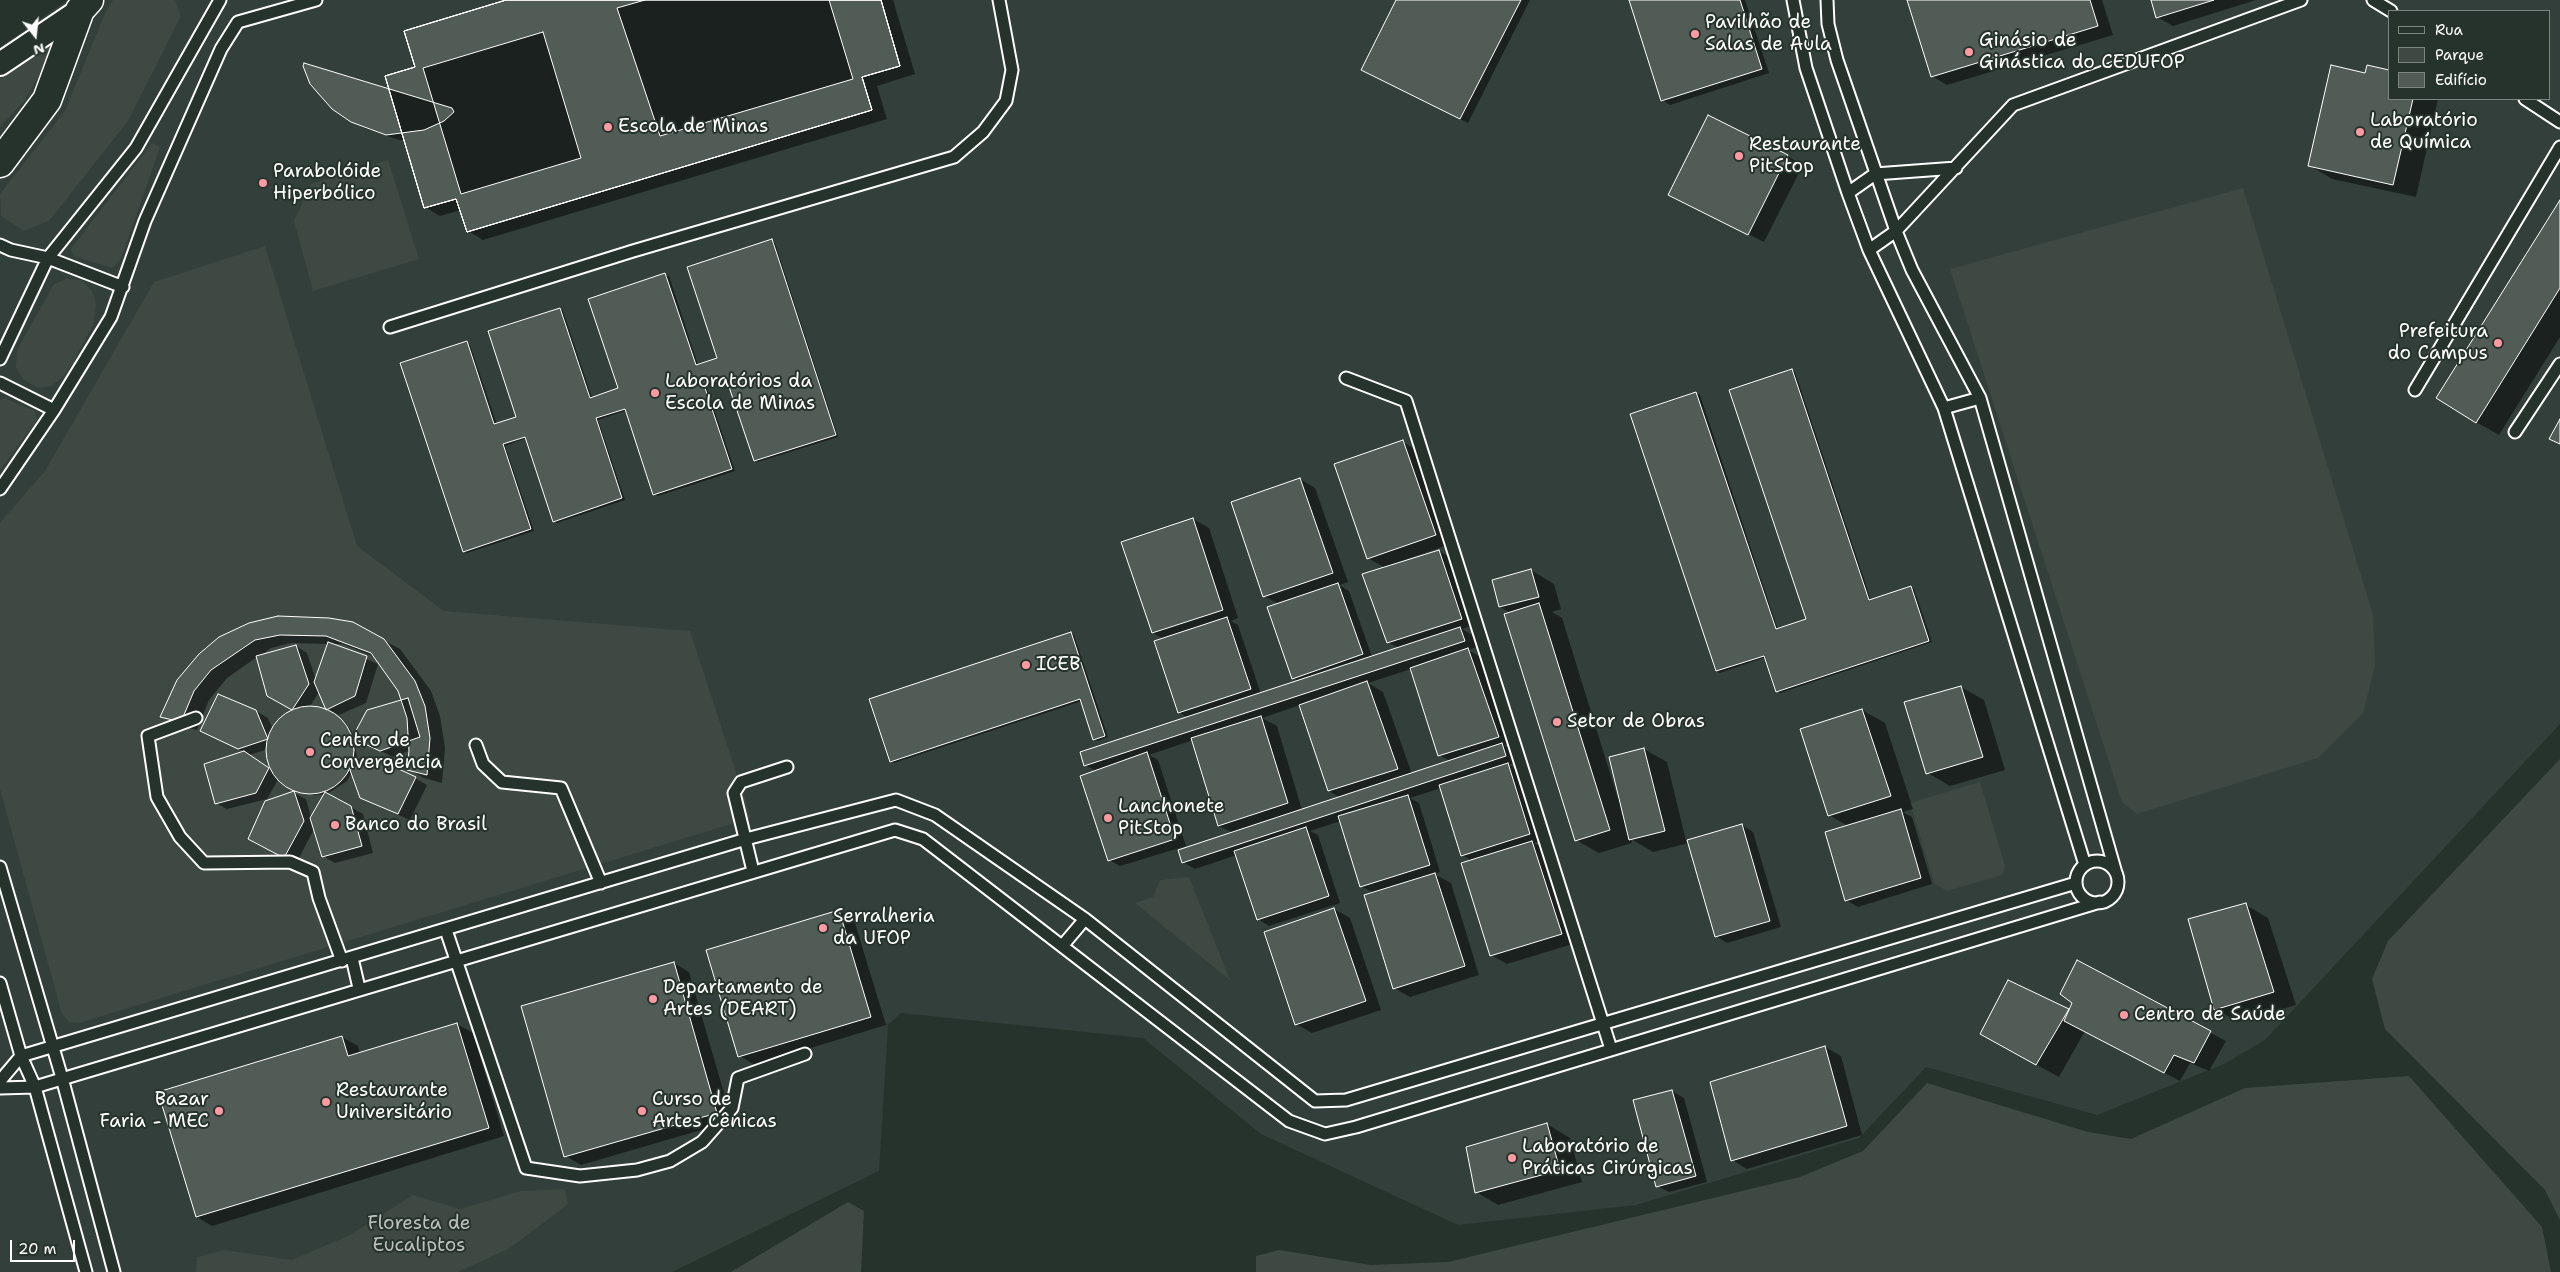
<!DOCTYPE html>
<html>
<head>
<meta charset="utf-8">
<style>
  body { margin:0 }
  #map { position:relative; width:2560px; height:1272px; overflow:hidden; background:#26332d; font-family:"Shantell Sans",sans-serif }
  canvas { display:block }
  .legend { position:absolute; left:2388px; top:10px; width:162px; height:90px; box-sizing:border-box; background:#26332d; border:1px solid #7d8581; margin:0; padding:6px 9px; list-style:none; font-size:15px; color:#fff }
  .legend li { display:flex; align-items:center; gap:10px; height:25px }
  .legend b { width:25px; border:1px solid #7d8581 }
  .north { position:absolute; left:10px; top:10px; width:50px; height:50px; -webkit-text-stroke:4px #26332d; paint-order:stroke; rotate:164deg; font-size:14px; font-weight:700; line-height:20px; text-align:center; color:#fff }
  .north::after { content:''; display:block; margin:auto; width:18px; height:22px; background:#fff; clip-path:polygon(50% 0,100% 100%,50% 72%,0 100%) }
  .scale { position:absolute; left:10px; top:1240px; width:65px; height:22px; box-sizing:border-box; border:2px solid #fff; border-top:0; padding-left:6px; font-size:15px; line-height:18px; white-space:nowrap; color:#fff; -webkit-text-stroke:4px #26332d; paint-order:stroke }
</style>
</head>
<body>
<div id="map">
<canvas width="2560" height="1272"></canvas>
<ul class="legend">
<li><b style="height:6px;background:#26332d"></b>Rua</li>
<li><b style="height:14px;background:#3e4944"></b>Parque</li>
<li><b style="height:14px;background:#515c57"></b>Edifício</li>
</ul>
<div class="north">N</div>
<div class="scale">20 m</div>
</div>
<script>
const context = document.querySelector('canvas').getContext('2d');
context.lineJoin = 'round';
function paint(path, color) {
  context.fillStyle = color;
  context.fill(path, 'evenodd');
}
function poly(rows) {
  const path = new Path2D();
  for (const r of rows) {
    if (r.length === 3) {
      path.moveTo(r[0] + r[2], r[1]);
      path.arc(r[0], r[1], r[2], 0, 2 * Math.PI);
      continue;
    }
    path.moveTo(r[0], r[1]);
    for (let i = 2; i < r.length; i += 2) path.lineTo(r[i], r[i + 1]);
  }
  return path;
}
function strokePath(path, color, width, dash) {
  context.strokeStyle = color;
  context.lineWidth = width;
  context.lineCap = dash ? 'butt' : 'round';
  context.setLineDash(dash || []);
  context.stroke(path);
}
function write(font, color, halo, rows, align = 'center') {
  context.font = font + ' "Shantell Sans",sans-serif';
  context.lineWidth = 4;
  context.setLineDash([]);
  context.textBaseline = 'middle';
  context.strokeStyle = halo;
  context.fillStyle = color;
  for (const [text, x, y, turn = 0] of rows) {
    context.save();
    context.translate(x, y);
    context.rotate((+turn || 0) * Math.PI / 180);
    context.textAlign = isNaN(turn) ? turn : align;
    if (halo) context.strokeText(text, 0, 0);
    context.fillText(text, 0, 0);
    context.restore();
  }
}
paint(poly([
  [67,0,2560,0,2560,724,2265,1040,2224,1064,2097,1115,1926,1067,1859,1138,1636,1205,1458,1225,1261,1134,1143,1038,901,1013,888,1025,879,1171,672,1272,0,1272,0,47],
  [2389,11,2549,11,2549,99,2389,99]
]), '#333f3a');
paint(poly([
  [113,0,175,0,181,16,128,121,49,221,24,231,1,216,0,194,65,111,106,11],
  [48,44,53,50,25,100,0,127,0,78],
  [152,143,160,147,121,259,112,268,73,256,71,249],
  [388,160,419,259,313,291,294,221,311,184],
  [2243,188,2373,615,2375,666,2363,713,2318,758,2137,814,2122,802,1950,269],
  [265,246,357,546,444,611,690,631,751,818,79,1023,69,1022,62,1014,0,789,0,523,45,471,154,282],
  [67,279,81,280,92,291,96,303,94,323,73,363,62,378,51,386,38,388,23,379,16,368,17,350,54,284],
  [4,398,35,411,37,420,0,470,0,400],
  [2560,759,2560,1220,2545,1190,2385,1029,2372,979,2388,941],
  [1980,782,2005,866,2002,875,1947,891,1934,883,1910,803],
  [1189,877,1230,980,1135,903,1153,897,1160,880],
  [2409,1076,2542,1227,2551,1272,1256,1272,1256,1256,1279,1250,1371,1265,1448,1262,1800,1177,1863,1151,1927,1083,2088,1132,2131,1139,2245,1088],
  [565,1189,568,1204,510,1248,458,1272,196,1272,197,1257,225,1250,292,1260,348,1236,413,1195,460,1209,521,1191],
  [848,1202,864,1211,861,1272,731,1272]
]), '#3e4944');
paint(poly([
  [511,0,893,0,915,74,877,86,887,119,483,240,468,231,461,210,440,216,425,207,405,140,399,140,364,128,352,121,416,68],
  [1398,0,1530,0,1468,123,1370,74],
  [1630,0,1745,0,1769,73,1670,105,1662,100],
  [1909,0,2102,0,2113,35,1947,85,1932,76],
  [2152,0,2256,0,2173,26,2157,17],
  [2366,74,2389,99,2438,99,2416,197,2332,179,2309,165],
  [1787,156,1803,165,1764,242,1685,203],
  [2560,203,2560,337,2499,435,2476,422],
  [772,241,775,243,838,437,758,462,755,460,727,380,706,386,735,471,658,496,654,494,627,410,598,420,625,500,557,523,554,521,526,438,505,446,534,531,467,553,464,551,467,343,470,345,497,425,518,418,560,309,563,311,592,398,619,389,665,275,669,276,698,365,719,358],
  [1792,370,1795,372,1871,600,1911,587,1914,589,1932,642,1780,693,1777,691,1766,657,1720,673,1717,671,1696,393,1700,395,1778,630,1807,620],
  [1403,442,1418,451,1450,544,1402,561,1403,563,1439,551,1451,558,1473,625,1462,629,1472,635,1476,647,1468,650,1479,656,1510,744,1504,745,1513,751,1517,762,1509,765,1520,771,1541,841,1534,843,1548,851,1576,943,1507,964,1491,955,1472,861,1462,855,1441,788,1410,798,1419,803,1440,872,1434,874,1451,883,1479,975,1410,997,1394,988,1374,893,1361,886,1341,821,1310,831,1318,835,1340,903,1269,926,1258,919,1237,855,1195,869,1183,862,1233,833,1219,826,1193,740,1149,755,1158,760,1186,846,1120,866,1109,860,1096,771,1085,765,1188,718,1179,712,1164,639,1153,633,1193,519,1209,528,1238,618,1231,621,1238,625,1261,694,1299,681,1293,678,1279,604,1264,596,1300,479,1315,488,1348,582,1339,585,1349,591,1372,657,1399,648,1388,642,1385,568,1368,558],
  [1411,669,1439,755,1450,761,1412,774,1383,692,1368,683],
  [1300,705,1329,791,1341,798,1302,810,1277,726,1262,718],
  [1531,570,1554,584,1561,609,1552,612,1562,618,1618,799,1644,749,1667,762,1686,841,1742,825,1753,832,1781,927,1727,943,1716,936,1689,843,1653,852,1631,839,1632,843,1599,853,1576,840,1511,613,1500,607],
  [249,624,383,640,400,649,431,691,440,716,445,748,442,783,424,778,408,769,411,750,393,757,354,738,357,758,353,770,415,778,427,785,410,820,361,798,352,773,347,781,327,794,363,814,373,853,335,863,323,856,314,829,296,864,261,845,294,793,306,799,311,817,325,794,314,795,296,792,279,778,267,799,227,809,216,803,245,752,213,737,256,711,268,718,273,730,281,719,294,710,268,696,257,657,227,678,209,700,197,730,177,725,162,716],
  [291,643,329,644,316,680,307,653,296,646,260,656,271,648],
  [331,644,343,644,375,657,399,691,402,701,355,737,346,723,326,711,309,708,319,692,327,709,339,715,366,703,378,664],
  [268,749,271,769,249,755],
  [1071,633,1074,635,1108,737,1098,741,1094,739,1082,701,894,763,891,761],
  [1961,687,1984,700,2005,770,1950,786,1928,773],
  [1862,710,1885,723,1913,809,1903,812,1912,817,1932,884,1858,907,1846,900,1848,826,1829,815],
  [2246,905,2268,918,2296,1005,2238,1022,2215,1009],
  [1334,909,1350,918,1381,1010,1312,1033,1296,1024],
  [839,911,854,920,886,1025,755,1065,740,1056],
  [2078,962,2226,1041,2209,1071,2190,1063,2180,1081,2085,1031,2059,1077,2004,1047,2009,981,2069,1011,2073,1002],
  [674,963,689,972,732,1121,581,1165,566,1156],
  [457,1024,473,1033,504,1136,212,1226,197,1217,342,1037,358,1046,360,1054],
  [1825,1047,1841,1056,1862,1135,1747,1169,1732,1160,1712,1083],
  [1672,1091,1684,1098,1707,1182,1669,1192,1657,1186],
  [1547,1124,1570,1138,1582,1182,1498,1205,1476,1192]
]), '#0007');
const building = poly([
  [506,0,645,0,617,8,660,136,853,79,829,0,881,0,900,66,862,77,872,110,467,232,456,199,424,208,385,76,415,67,404,31,506,0],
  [506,0,881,0,900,66,862,77,872,110,467,232,456,199,424,208,385,76,415,67,404,31,506,0],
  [543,32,581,158,461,194,423,68,543,32],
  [506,0,881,0,900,66,862,77,872,110,467,232,456,199,424,208,385,76,415,67,404,31,506,0],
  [1396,0,1521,0,1460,119,1361,70,1396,0],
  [1629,0,1740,0,1762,69,1661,101,1629,0],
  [1907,0,2090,0,2098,26,1931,77,1907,0],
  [2151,0,2214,0,2156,18,2151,0],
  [304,63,452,108,454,112,444,121,424,130,386,135,351,122,332,109,310,84,303,66,304,63],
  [2331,65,2365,73,2367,65,2389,70,2389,99,2413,99,2393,185,2308,166,2331,65],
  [1708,115,1788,155,1748,235,1668,195,1708,115],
  [2560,200,2560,288,2476,423,2436,398,2560,200],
  [772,239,836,435,754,461,726,378,704,385,732,469,653,495,625,409,596,418,622,498,553,522,525,437,503,444,531,529,463,552,400,363,467,341,494,424,516,417,488,331,560,308,590,398,618,388,588,299,665,273,696,365,717,358,687,267,772,239],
  [1792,369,1869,600,1911,586,1929,641,1776,692,1764,656,1716,671,1630,414,1696,392,1776,629,1806,619,1729,390,1792,369],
  [2560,419,2560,444,2549,439,2560,419],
  [1403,440,1436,535,1367,559,1334,464,1403,440],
  [1300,478,1333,573,1263,597,1231,502,1300,478],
  [1193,518,1223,610,1152,633,1121,542,1193,518],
  [1439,550,1462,619,1387,643,1362,574,1439,550],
  [1531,569,1539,597,1499,607,1492,580,1531,569],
  [1338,583,1363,654,1292,679,1267,607,1338,583],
  [1539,603,1610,830,1575,841,1504,614,1539,603],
  [278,616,329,618,353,622,384,639,415,681,425,706,430,738,427,775,407,770,409,751,407,718,398,691,371,653,326,636,280,635,255,640,211,670,194,691,181,722,160,717,177,680,199,654,219,637,249,623,278,616],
  [1227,617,1251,689,1178,713,1154,641,1227,617],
  [1460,627,1465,641,1084,766,1080,752,1460,627],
  [1071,632,1105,736,1093,740,1080,699,890,762,869,699,1071,632],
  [328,642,367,656,355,696,326,710,314,682,328,642],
  [296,645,309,684,292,710,267,696,256,656,296,645],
  [1468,648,1499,737,1438,756,1410,668,1468,648],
  [1367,681,1398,769,1328,791,1299,705,1367,681],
  [1961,686,1983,757,1926,774,1904,702,1961,686],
  [218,694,256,710,268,739,238,749,200,731,218,694],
  [408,698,420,737,380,751,352,738,367,710,408,698],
  [310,750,44],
  [1862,709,1891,796,1828,816,1800,729,1862,709],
  [1261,716,1288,803,1218,826,1191,738,1261,716],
  [1502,743,1506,756,1182,863,1178,850,1502,743],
  [1644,748,1665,831,1629,840,1609,757,1644,748],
  [244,751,269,768,256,793,215,804,204,764,244,751],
  [1147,752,1175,839,1108,861,1080,776,1147,752],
  [377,759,416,777,398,814,360,798,350,770,377,759],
  [1508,763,1530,834,1461,856,1439,785,1508,763],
  [294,791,304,821,284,858,248,839,265,801,294,791],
  [325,792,351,806,362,846,322,857,310,818,325,792],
  [1408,795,1430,865,1360,887,1338,816,1408,795],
  [1901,809,1921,878,1845,901,1825,832,1901,809],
  [1742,824,1770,921,1715,937,1687,840,1742,824],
  [1306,827,1329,896,1257,920,1234,851,1306,827],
  [1532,841,1562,934,1490,956,1461,863,1532,841],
  [1435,873,1465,966,1393,989,1364,895,1435,873],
  [2246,903,2274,992,2214,1010,2188,919,2246,903],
  [1334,908,1366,1001,1295,1025,1264,932,1334,908],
  [839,910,871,1017,738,1057,706,950,839,910],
  [2077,960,2211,1031,2194,1063,2174,1055,2164,1073,2064,1021,2072,1003,2060,994,2077,960],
  [674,962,717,1113,564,1157,521,1006,674,962],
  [2008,980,2069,1009,2036,1065,1980,1034,2008,980],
  [457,1023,489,1128,196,1217,158,1092,342,1036,348,1056,457,1023],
  [1825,1046,1847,1126,1731,1161,1710,1082,1825,1046],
  [1672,1090,1696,1176,1656,1187,1633,1100,1672,1090],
  [1547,1123,1560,1170,1475,1193,1466,1147,1547,1123]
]);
paint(building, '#515c57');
strokePath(building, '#fff', 1);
const service = poly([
  [1793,0,1806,68,1848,193,1869,250,1944,408,2085,865],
  [1827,0,1828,24,1837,60,1896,231,1912,270,1980,398,2116,873],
  [2373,0,2391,11],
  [2525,99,2560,122],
  [1848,193,1875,174,1956,168],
  [0,245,11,250,48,258,123,287],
  [1869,250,1896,231,2013,105,2301,0],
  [390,327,633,251,954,157,983,132,1006,101,1012,70,999,0],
  [0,359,48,258,136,148,220,0],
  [1346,378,1406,401,1611,1049],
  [0,383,54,410],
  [2415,390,2560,147],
  [1944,408,1980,398],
  [2515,432,2560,364],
  [0,489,54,410,111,317,145,221,221,49,238,22,316,0],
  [196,718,148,736,157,797,180,837,204,863,290,862,313,872,319,898,342,961],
  [476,745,483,764,502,782,561,788,601,883],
  [2097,882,21],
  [0,867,62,1078,114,1272],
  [753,871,734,793,741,782,787,767],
  [446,930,526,1168,580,1176,637,1170,670,1161,702,1142,732,1108,738,1078,805,1054],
  [1063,945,1085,919],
  [352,958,359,988],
  [0,983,21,1056,35,1087,86,1272],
  [0,1081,21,1056,746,839,896,800,935,815,1085,919,1315,1101,1346,1100,2076,883],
  [0,1088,35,1087,895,830,923,839,1289,1121,1325,1134,1356,1127,2100,902]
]);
const minor = poly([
  [0,64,80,10]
]);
const tertiary = poly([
  [0,163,47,100,80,10,89,0]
]);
strokePath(service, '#fff', 15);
strokePath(minor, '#fff', 26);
strokePath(tertiary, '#fff', 31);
strokePath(service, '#26332d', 11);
strokePath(minor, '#26332d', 22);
strokePath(tertiary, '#26332d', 28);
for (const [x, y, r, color] of [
  [1695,34,5,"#ff9aa2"],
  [1969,52,5,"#ff9aa2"],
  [608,127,5,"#ff9aa2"],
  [2360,132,5,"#ff9aa2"],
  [1739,156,5,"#ff9aa2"],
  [263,183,5,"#ff9aa2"],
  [2498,343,5,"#ff9aa2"],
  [655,393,5,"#ff9aa2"],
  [1026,665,5,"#ff9aa2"],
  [1557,722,5,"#ff9aa2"],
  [310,752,5,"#ff9aa2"],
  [1108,818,5,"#ff9aa2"],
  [335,825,5,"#ff9aa2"],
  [823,928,5,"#ff9aa2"],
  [653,999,5,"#ff9aa2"],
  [2124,1015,5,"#ff9aa2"],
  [326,1102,5,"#ff9aa2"],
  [219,1111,5,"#ff9aa2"],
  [642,1111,5,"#ff9aa2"],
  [1512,1158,5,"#ff9aa2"]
]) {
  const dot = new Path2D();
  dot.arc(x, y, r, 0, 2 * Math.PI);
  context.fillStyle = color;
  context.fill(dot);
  strokePath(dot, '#26332d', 2);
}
write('19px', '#fff', '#26332d', [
  ["Pavilhão de",1705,23],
  ["Salas de Aula",1705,45],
  ["Ginásio de",1979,41],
  ["Ginástica do CEDUFOP",1979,63],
  ["Laboratório",2370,121],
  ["de Química",2370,143],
  ["Escola de Minas",618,127],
  ["Restaurante",1749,145],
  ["PitStop",1749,167],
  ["Parabolóide",273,172],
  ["Hiperbólico",273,194],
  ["Prefeitura",2488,332,"right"],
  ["do Campus",2488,354,"right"],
  ["Laboratórios da",665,382],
  ["Escola de Minas",665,404],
  ["ICEB",1036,665],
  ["Setor de Obras",1567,722],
  ["Centro de",320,741],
  ["Convergência",320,763],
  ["Lanchonete",1118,807],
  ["PitStop",1118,829],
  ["Banco do Brasil",345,825],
  ["Serralheria",833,917],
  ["da UFOP",833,939],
  ["Departamento de",663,988],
  ["Artes (DEART)",663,1010],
  ["Centro de Saúde",2134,1015],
  ["Restaurante",336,1091],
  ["Universitário",336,1113],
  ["Bazar",209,1100,"right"],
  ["Faria - MEC",209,1122,"right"],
  ["Curso de",652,1100],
  ["Artes Cênicas",652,1122],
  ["Laboratório de",1522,1147],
  ["Práticas Cirúrgicas",1522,1169]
], 'left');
write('19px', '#bbbfbe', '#26332d', [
  ["Floresta de",419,1224],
  ["Eucaliptos",419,1246]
]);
</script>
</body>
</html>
